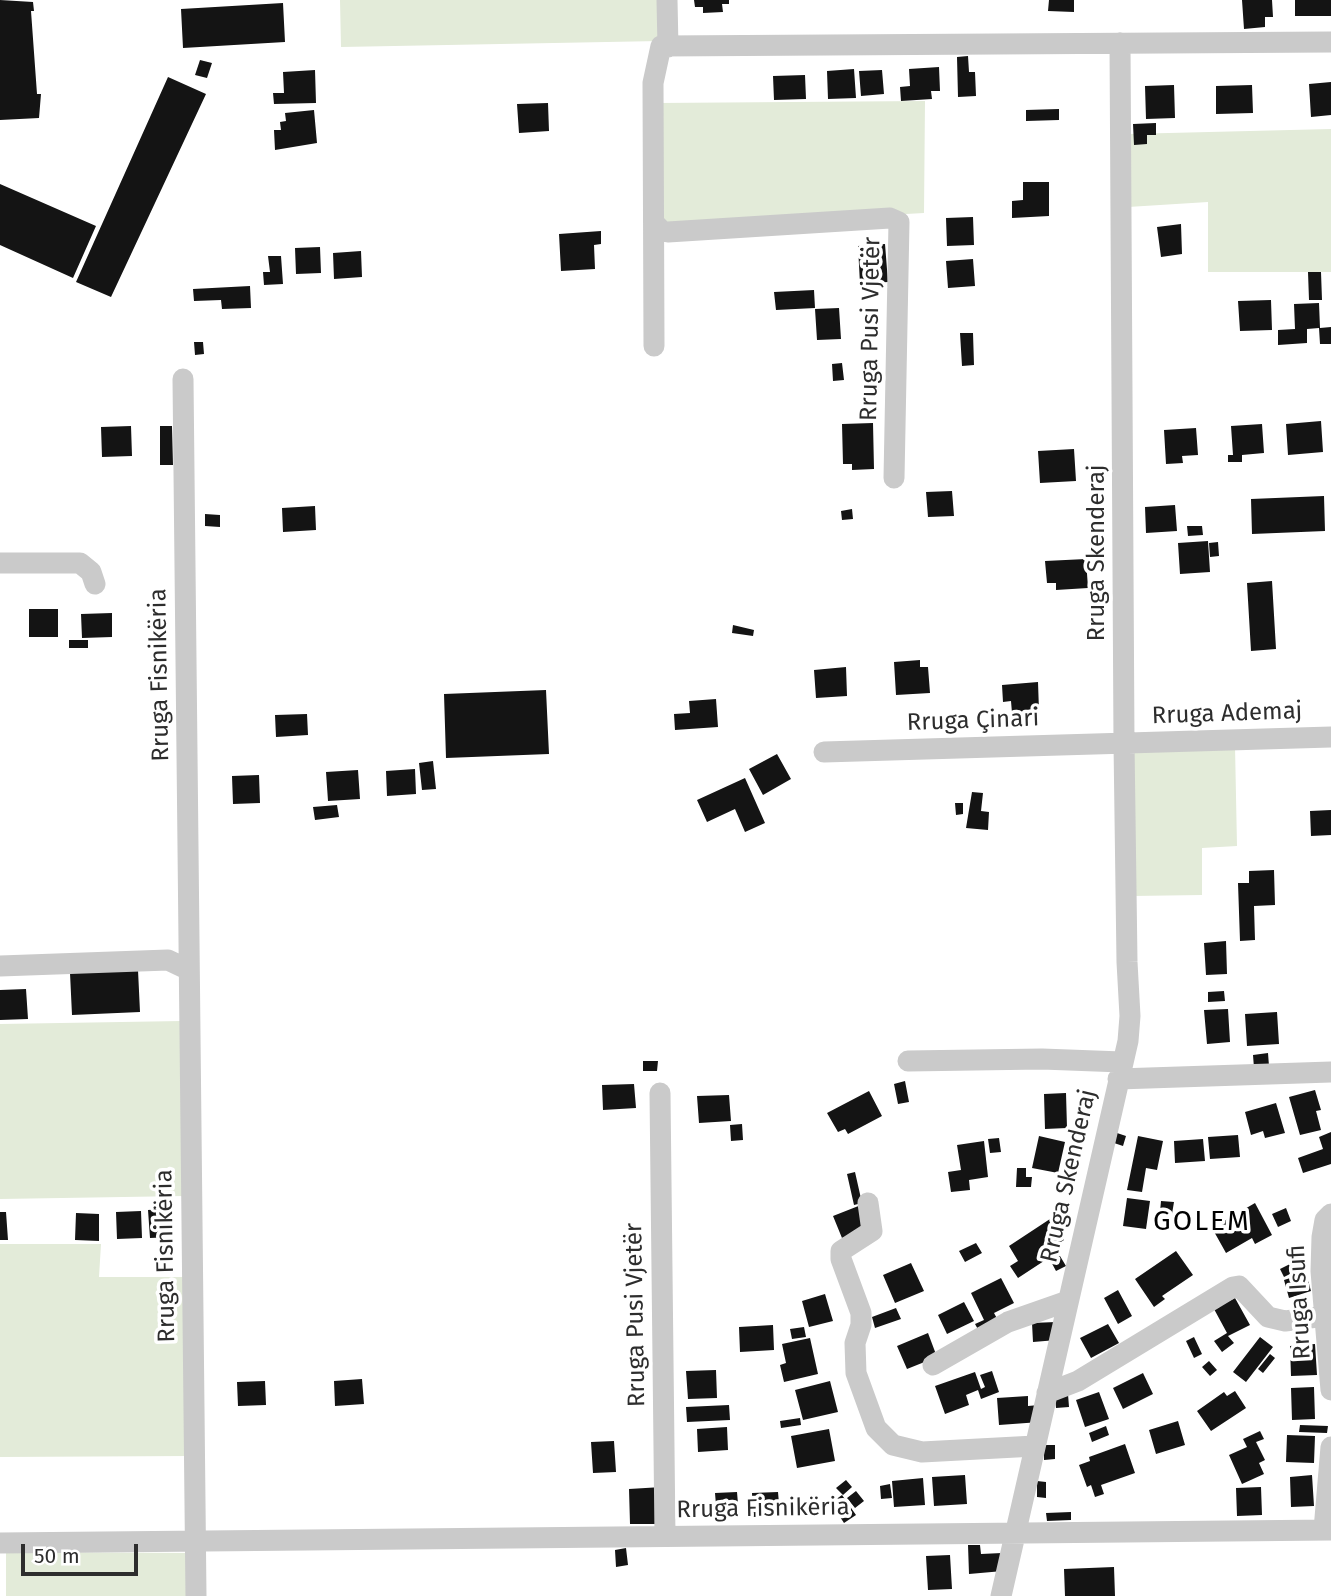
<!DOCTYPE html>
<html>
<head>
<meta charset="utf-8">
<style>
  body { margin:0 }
  #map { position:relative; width:1331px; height:1596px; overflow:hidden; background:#fff; font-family:"Fira Sans",sans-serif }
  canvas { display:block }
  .scale { position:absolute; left:21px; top:1544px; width:117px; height:32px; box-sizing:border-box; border:4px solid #2d2d2d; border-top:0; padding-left:9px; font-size:21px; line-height:24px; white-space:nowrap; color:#2d2d2d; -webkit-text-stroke:5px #fff; paint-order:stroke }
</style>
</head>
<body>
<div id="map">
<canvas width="1331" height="1596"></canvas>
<div class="scale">50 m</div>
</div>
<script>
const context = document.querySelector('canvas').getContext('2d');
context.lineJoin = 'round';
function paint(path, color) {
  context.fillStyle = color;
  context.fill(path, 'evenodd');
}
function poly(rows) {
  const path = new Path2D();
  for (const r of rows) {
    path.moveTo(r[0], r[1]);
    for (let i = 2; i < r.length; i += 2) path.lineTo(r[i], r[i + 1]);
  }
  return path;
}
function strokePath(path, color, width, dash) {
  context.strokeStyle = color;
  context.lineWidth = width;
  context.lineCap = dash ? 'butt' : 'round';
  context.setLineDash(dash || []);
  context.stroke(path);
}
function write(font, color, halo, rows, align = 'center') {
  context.font = font + ' "Fira Sans",sans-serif';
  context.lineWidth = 7;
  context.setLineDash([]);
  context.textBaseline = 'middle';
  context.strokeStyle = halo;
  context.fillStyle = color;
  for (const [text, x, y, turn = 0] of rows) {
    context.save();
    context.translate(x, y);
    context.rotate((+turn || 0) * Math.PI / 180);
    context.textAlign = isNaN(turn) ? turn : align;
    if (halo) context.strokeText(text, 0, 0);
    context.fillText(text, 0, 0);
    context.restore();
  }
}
paint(poly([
  [340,0,659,0,660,41,341,47],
  [925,101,924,213,673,227,662,224,657,103],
  [1331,129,1331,272,1208,272,1208,202,1128,207,1128,134],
  [1134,746,1235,746,1237,846,1202,848,1202,895,1132,896],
  [182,1021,185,1196,0,1199,0,1024],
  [0,1244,101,1244,99,1277,185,1277,190,1456,0,1457],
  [6,1552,187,1553,187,1596,6,1596]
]), '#e3ebd9');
paint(poly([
  [0,0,33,2,34,11,31,11,37,94,41,94,39,118,0,120],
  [694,0,729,0,729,4,722,4,723,12,703,13,703,7,695,7],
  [1049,0,1074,0,1074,12,1048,11],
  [1242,0,1272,0,1273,17,1265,17,1265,27,1244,29],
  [1295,0,1331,0,1331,16,1295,16],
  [283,3,285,42,183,48,181,9],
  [968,56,969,72,975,72,976,96,958,97,957,57],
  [200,60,212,63,207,78,195,75],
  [939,67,940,91,931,91,932,99,901,101,900,87,910,86,909,69],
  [854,69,856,98,828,99,827,71],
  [315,70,316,103,274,104,273,93,284,93,283,72],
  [882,70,884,94,861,96,859,71],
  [805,75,806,99,774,100,773,76],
  [168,77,206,94,111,297,76,282],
  [1331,82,1331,115,1311,117,1309,84],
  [1174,85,1175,118,1146,119,1145,86],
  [1252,85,1253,113,1216,114,1216,86],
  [548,103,549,131,519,133,517,104],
  [1059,109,1059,120,1026,121,1026,110],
  [314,110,317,143,275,150,274,130,281,130,280,122,286,121,285,113],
  [1156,123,1156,135,1147,135,1147,144,1134,145,1133,124],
  [1023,182,1049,182,1049,216,1012,218,1012,201,1023,200],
  [0,184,96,226,73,278,0,245],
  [973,217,974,245,947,246,946,218],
  [1181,224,1182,254,1161,257,1157,227],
  [601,231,601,244,594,245,595,269,561,271,559,234],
  [885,244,888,282,860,284,858,246],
  [320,247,321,273,296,274,295,248],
  [361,251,362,277,334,279,333,253],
  [268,256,281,256,283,284,264,285,263,272,270,272],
  [973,259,975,286,948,288,946,261],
  [1308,272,1321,272,1322,300,1309,300],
  [250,286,251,308,222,309,221,300,194,301,193,289],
  [814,290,815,308,776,310,774,292],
  [1271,300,1272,330,1240,331,1238,301],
  [1319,303,1320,328,1331,327,1331,344,1320,344,1319,328,1307,329,1307,343,1278,345,1278,330,1295,329,1294,304],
  [839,308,841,339,817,340,815,309],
  [960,333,973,333,974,365,962,366],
  [194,342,203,342,204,354,195,355],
  [842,363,844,380,833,381,832,364],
  [1321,421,1323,452,1288,455,1286,424],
  [873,423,874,469,852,470,852,464,843,464,842,424],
  [1262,424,1264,453,1242,455,1242,462,1228,462,1228,455,1233,455,1231,426],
  [131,426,132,456,102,457,101,427],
  [160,426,172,426,173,465,160,465],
  [1196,428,1198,455,1182,456,1183,463,1166,464,1164,430],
  [1074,449,1076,481,1040,483,1038,451],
  [952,491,954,516,928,517,926,492],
  [1324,496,1325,531,1252,534,1251,499],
  [1175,505,1177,531,1146,533,1145,507],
  [315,506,316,530,283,532,282,508],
  [852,509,853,519,842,520,841,511],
  [205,514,220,515,220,527,205,526],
  [1187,526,1202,526,1203,535,1188,536],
  [1208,541,1210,572,1180,574,1178,543],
  [1218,542,1219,556,1210,557,1209,543],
  [1086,559,1088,588,1056,590,1056,583,1047,583,1045,561],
  [1272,581,1276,649,1251,651,1247,583],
  [29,609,58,609,58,637,29,637],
  [112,613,112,637,82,638,81,614],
  [733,625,754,630,753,636,732,633],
  [69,640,88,640,88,648,69,648],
  [920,660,920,667,928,667,930,693,896,695,894,662],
  [846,667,847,696,816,698,814,670],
  [1038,682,1039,711,1012,713,1011,701,1003,702,1002,685],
  [546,690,549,754,446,758,444,694],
  [716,699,718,727,675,730,674,714,690,713,689,701],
  [307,714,308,735,276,737,275,715],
  [777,754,791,779,763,795,749,769],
  [433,761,436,789,422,790,419,763],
  [415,769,416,794,387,796,386,771],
  [358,770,360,799,328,801,326,772],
  [259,775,260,803,233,804,232,776],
  [745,778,765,823,745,832,735,809,707,822,697,800],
  [972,792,983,793,981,811,989,812,988,830,966,828],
  [955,803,963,803,963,814,956,815],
  [337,805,339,817,315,820,313,807],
  [1331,810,1331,835,1311,836,1310,811],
  [1274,870,1275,905,1254,906,1255,940,1240,941,1238,883,1249,883,1249,871],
  [1226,941,1227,974,1206,975,1204,943],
  [138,970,140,1012,72,1015,70,973],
  [26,989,28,1019,0,1020,0,990],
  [1224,991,1225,1001,1208,1002,1208,992],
  [1228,1009,1230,1042,1207,1044,1204,1010],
  [1277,1012,1279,1044,1247,1046,1245,1014],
  [1268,1053,1269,1066,1254,1068,1253,1055],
  [643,1061,658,1061,657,1071,643,1071],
  [905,1081,909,1102,898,1104,894,1084],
  [634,1084,636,1108,603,1110,602,1085],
  [1315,1090,1321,1110,1316,1111,1321,1130,1300,1135,1289,1097],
  [869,1091,882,1116,848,1134,845,1129,838,1132,827,1113],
  [1066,1093,1067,1128,1045,1129,1044,1094],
  [729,1095,731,1121,699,1123,697,1096],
  [1276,1103,1285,1133,1265,1138,1263,1131,1251,1135,1245,1112],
  [742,1124,743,1140,731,1141,730,1125],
  [1331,1132,1331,1164,1303,1173,1298,1158,1323,1149,1319,1137],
  [1117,1133,1126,1136,1123,1146,1114,1143],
  [1238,1135,1240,1157,1210,1159,1208,1137],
  [1039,1136,1065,1142,1058,1173,1032,1168],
  [1138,1136,1163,1141,1157,1170,1146,1168,1142,1192,1127,1190],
  [999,1138,1001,1152,990,1153,988,1139],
  [1203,1139,1205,1161,1175,1163,1174,1141],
  [984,1141,988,1177,969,1180,970,1190,951,1192,948,1172,961,1170,957,1145],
  [1017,1168,1026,1168,1026,1177,1032,1177,1031,1187,1016,1187],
  [855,1172,862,1203,854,1205,847,1174],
  [1127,1198,1150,1201,1146,1229,1123,1226],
  [1161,1201,1174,1202,1172,1214,1160,1212],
  [1255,1203,1272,1235,1255,1244,1252,1238,1226,1253,1212,1228],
  [861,1205,870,1227,842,1238,833,1216],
  [171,1208,172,1237,150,1238,148,1210],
  [1286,1208,1291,1221,1278,1227,1272,1214],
  [141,1211,142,1238,117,1239,116,1212],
  [0,1212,6,1212,8,1240,0,1240],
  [76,1213,99,1214,99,1241,75,1240],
  [1050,1219,1064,1240,1043,1253,1047,1259,1018,1278,1010,1266,1018,1261,1009,1246],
  [976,1243,982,1253,965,1262,959,1251],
  [1057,1251,1066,1266,1056,1271,1048,1256],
  [1176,1251,1193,1275,1162,1296,1165,1299,1154,1307,1135,1279],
  [1296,1261,1300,1269,1284,1277,1280,1269],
  [911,1263,924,1291,895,1303,883,1275],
  [1306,1273,1311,1291,1289,1298,1284,1280],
  [1001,1278,1014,1303,994,1313,1000,1324,980,1333,975,1324,984,1320,971,1293],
  [1118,1290,1132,1316,1118,1324,1104,1298],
  [825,1294,833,1321,809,1327,802,1301],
  [1235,1298,1250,1325,1228,1336,1234,1343,1222,1352,1214,1341,1227,1333,1214,1309],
  [964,1302,974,1321,947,1334,938,1315],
  [896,1308,901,1319,875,1328,872,1317],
  [1056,1322,1057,1340,1033,1342,1032,1323],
  [1108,1324,1119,1343,1091,1358,1080,1338],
  [773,1325,774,1350,740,1352,739,1327],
  [804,1327,806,1337,792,1339,790,1329],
  [928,1333,937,1357,907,1369,897,1346],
  [1194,1337,1202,1354,1194,1358,1186,1341],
  [1260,1337,1273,1347,1246,1382,1233,1372],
  [810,1338,818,1374,784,1382,780,1365,786,1363,782,1344],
  [1315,1344,1317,1375,1291,1376,1290,1346],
  [1270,1354,1275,1358,1263,1373,1258,1369],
  [1209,1361,1217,1370,1210,1376,1202,1367],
  [716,1370,717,1398,688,1399,686,1371],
  [992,1371,999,1392,981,1399,978,1390,966,1395,969,1405,945,1414,935,1386,975,1372,981,1389,985,1387,980,1375],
  [1143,1373,1153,1394,1123,1409,1113,1388],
  [362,1379,364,1404,335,1406,334,1381],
  [265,1381,266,1405,238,1406,237,1382],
  [830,1381,838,1412,803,1420,795,1390],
  [1314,1387,1315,1419,1292,1420,1291,1388],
  [1235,1391,1246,1408,1211,1431,1197,1411,1224,1392,1227,1396],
  [1099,1392,1109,1419,1085,1427,1076,1400],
  [1068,1394,1069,1407,1056,1408,1055,1395],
  [1028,1396,1028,1406,1039,1405,1040,1422,999,1425,997,1398],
  [729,1405,730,1420,687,1422,686,1407],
  [800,1418,801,1425,781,1428,780,1421],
  [1178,1421,1185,1445,1156,1454,1149,1430],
  [1300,1425,1328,1426,1327,1433,1299,1432],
  [1106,1426,1109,1435,1092,1442,1089,1433],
  [727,1427,728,1450,698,1452,697,1429],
  [829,1429,835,1461,797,1468,791,1436],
  [1260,1431,1264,1439,1256,1442,1265,1460,1259,1463,1264,1474,1242,1484,1229,1455,1247,1447,1243,1439],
  [1287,1435,1315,1436,1314,1463,1286,1462],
  [614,1441,616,1472,593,1473,591,1442],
  [1125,1444,1135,1473,1101,1485,1104,1494,1095,1497,1091,1485,1087,1487,1079,1465,1090,1461,1089,1457],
  [1044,1445,1055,1445,1055,1459,1044,1460],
  [965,1475,967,1504,934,1506,932,1477],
  [1312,1475,1314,1506,1291,1507,1290,1477],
  [923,1478,925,1505,894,1507,892,1481],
  [846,1480,852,1487,843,1495,836,1488],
  [1037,1481,1046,1482,1046,1498,1037,1497],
  [890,1484,892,1498,881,1499,880,1486],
  [662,1487,663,1524,630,1524,629,1489],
  [1261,1487,1262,1515,1237,1516,1236,1488],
  [856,1491,864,1501,855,1508,847,1498],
  [737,1492,738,1504,716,1505,715,1493],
  [778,1492,780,1515,753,1517,752,1493],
  [842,1495,856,1515,844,1523,831,1503],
  [1071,1512,1071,1520,1047,1521,1046,1513],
  [968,1545,980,1545,981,1554,1002,1553,1003,1571,969,1574],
  [626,1548,628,1565,616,1567,615,1550],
  [950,1555,952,1589,928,1590,926,1556],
  [1114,1567,1115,1596,1065,1596,1064,1569]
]), '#141414');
strokePath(poly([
  [667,0,668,47],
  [654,223,662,231,668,232,890,218,899,222,894,478],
  [654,346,653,83,661,46,1331,42],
  [183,379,196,1596],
  [0,563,80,563,91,572,95,584],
  [824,752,1331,737],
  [0,966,168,960,189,970],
  [908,1061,1042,1059,1122,1062],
  [1118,1079,1331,1072],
  [660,1093,665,1536],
  [868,1203,872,1231,841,1251,841,1259,861,1313,861,1325,855,1343,856,1373,876,1428,893,1445,922,1452,1035,1446],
  [1331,1214,1325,1220,1322,1237,1321,1271,1331,1390],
  [933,1365,1008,1322,1068,1301],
  [1047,1393,1078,1381,1233,1287,1239,1286,1268,1317,1285,1321,1326,1316],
  [1324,1530,1331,1447],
  [0,1543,1331,1530],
  [1001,1596,1128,1041,1130,1016,1127,962,1124,743,1120,43]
]), '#cacaca', 21);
write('24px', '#2d2d2d', '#fff', [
  ["Rruga Pusi Vjetër",871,329,-89],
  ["Rruga Skenderaj",1097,553,-90],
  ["Rruga Fisnikëria",160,675,-91],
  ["Rruga Ademaj",1227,714,-2],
  ["Rruga Çinari",973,721,-2],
  ["Rruga Skenderaj",1069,1176,-77],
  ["Rruga Fisnikëria",166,1256,-91],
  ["Rruga Isufi",1300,1302,-93],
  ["Rruga Pusi Vjetër",636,1315,-91],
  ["Rruga Fisnikëria",763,1509,-1]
]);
context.letterSpacing = '2px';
write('28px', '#000', '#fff', [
  ["GOLEM",1202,1222]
]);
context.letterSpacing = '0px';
</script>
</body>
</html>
